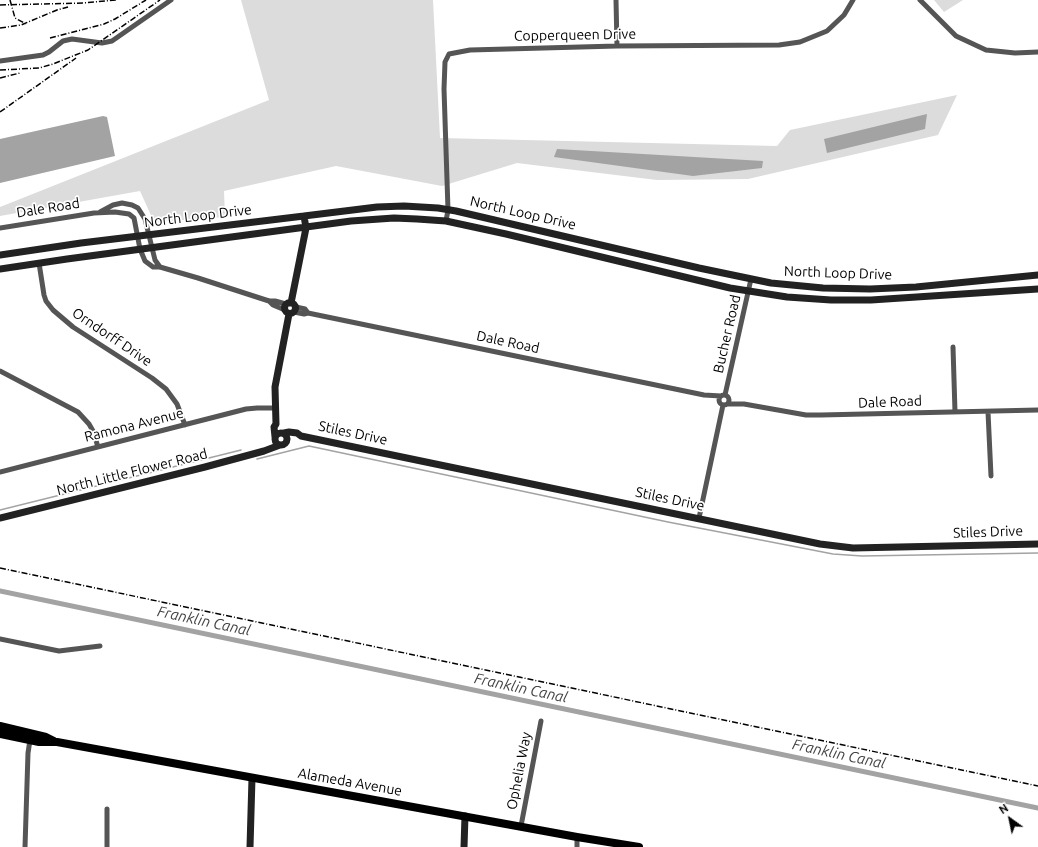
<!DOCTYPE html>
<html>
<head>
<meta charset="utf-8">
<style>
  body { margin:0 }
  #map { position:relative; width:1038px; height:847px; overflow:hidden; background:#fff; font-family:Ubuntu,sans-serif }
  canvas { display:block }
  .north { position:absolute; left:990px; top:799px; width:40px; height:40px; -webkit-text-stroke:3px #fff; paint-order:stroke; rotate:327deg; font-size:11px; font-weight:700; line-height:16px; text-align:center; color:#000 }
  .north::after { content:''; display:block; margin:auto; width:14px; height:18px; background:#000; clip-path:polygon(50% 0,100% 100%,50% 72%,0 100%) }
</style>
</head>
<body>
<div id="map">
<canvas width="1038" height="847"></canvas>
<div class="north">N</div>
</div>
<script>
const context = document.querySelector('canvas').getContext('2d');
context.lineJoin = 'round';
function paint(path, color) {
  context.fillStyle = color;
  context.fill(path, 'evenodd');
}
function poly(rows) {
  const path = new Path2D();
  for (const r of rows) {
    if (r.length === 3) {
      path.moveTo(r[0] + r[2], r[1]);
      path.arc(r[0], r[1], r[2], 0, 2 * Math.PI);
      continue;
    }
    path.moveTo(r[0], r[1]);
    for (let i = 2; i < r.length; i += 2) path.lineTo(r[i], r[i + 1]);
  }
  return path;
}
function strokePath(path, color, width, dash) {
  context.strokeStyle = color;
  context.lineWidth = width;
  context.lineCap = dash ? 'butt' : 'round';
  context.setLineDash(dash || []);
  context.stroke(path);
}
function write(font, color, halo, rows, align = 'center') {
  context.font = font + ' Ubuntu,sans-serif';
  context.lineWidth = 3.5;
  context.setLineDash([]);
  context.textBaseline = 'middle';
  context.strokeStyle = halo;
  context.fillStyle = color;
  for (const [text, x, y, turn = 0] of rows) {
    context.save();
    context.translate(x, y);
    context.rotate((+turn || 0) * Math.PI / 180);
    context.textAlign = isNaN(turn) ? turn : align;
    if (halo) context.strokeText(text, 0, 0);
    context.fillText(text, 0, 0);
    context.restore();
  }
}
paint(poly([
  [241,0,433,0,440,138,777,146,790,130,957,95,938,135,748,179,657,180,517,163,442,186,336,166,224,191,225,217,154,222,140,191,0,216,0,207,269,100],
  [934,0,963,0,944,12]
]), '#dcdcdc');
paint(poly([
  [927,114,925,129,827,153,824,139],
  [103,116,107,117,115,156,0,183,0,139],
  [557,149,763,161,762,168,693,176,554,157]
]), '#a3a3a3');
strokePath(poly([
  [257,459,309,446,668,522,833,554,862,556,1038,553],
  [0,510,241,450]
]), '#a3a3a3', 1.5);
strokePath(poly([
  [0,591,1038,808]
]), '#a3a3a3', 5);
strokePath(poly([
  [616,0,617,46],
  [920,0,956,36,986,50,1015,53,1038,52],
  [0,61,43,55,49,52,63,41,72,39,102,43,112,41,171,0],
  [100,212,113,205,122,203,132,205,138,208,145,219,155,260,160,267],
  [446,221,448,210,444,89,445,62,449,54,470,50,617,46,779,45,800,42,827,31,844,15,853,0],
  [0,228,94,213,115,212,129,214,134,218,140,249,145,261,153,267,160,267,198,278,269,301,275,301,286,304],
  [39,263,44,295,46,301,53,310,73,327,152,378,166,389,177,404,185,425],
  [269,301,273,305,285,310],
  [296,307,305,309,308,313],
  [294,312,304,314,308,313,704,395,721,396],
  [953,347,955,412],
  [0,371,78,412,89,424,93,431,98,447],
  [724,400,5],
  [725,395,751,279],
  [728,404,744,404,806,415,821,415,1038,410],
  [988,412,991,476],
  [0,472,246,409,257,408,276,408],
  [699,518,723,405],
  [0,639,59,651,100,646],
  [521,826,541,721],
  [25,847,28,753,30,740],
  [107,847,107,809],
  [577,847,577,837]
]), '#555', 5);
strokePath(poly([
  [0,255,81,243,304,216,377,207,404,206,438,208,456,211,699,268,771,283,823,288,870,289,916,287,1038,275],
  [0,269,67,259,351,221,394,218,417,219,446,221,506,234,730,288,787,297,831,300,871,300,1038,289],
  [290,308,5.5],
  [291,303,306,228,304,216],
  [281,439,6],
  [284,433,289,432,297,433,301,436,820,544,853,548,1038,544],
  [275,437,274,427,276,424,275,387,289,314],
  [0,518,205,467,264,451,280,445],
  [250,847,252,778],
  [464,847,465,816]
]), '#222', 7);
strokePath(poly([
  [0,726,46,737,54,741],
  [0,734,39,742,57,742,145,758,577,837,639,847]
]), '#000', 8);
strokePath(poly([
  [10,0,15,18,26,24],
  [0,5,83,3,116,0],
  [0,28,21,25,57,10,68,7],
  [50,38,104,24,115,19,146,0],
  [0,70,39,68,53,64,88,50,160,0],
  [0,78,20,73],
  [0,112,76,58],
  [0,568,1038,786]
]), '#000', 1.5, [6, 2, 1, 2]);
write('14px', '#000', '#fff', [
  ["Copperqueen Drive",575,35,-1],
  ["Dale Road",48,208,-9],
  ["North Loop Drive",523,213,13],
  ["North Loop Drive",198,216,-7],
  ["North Loop Drive",838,273,2],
  ["Bucher Road",727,334,-77],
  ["Orndorff Drive",112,337,34],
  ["Dale Road",508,342,12],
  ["Dale Road",890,402,-2],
  ["Ramona Avenue",134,425,-14],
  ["Stiles Drive",353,433,12],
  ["North Little Flower Road",132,472,-14],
  ["Stiles Drive",670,499,12],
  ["Stiles Drive",988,532,-2],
  ["Ophelia Way",519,771,-79],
  ["Alameda Avenue",350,782,10]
]);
write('italic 15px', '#444', '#fff', [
  ["Franklin Canal",204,621,12],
  ["Franklin Canal",521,688,12],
  ["Franklin Canal",839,754,12]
]);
</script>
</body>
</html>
